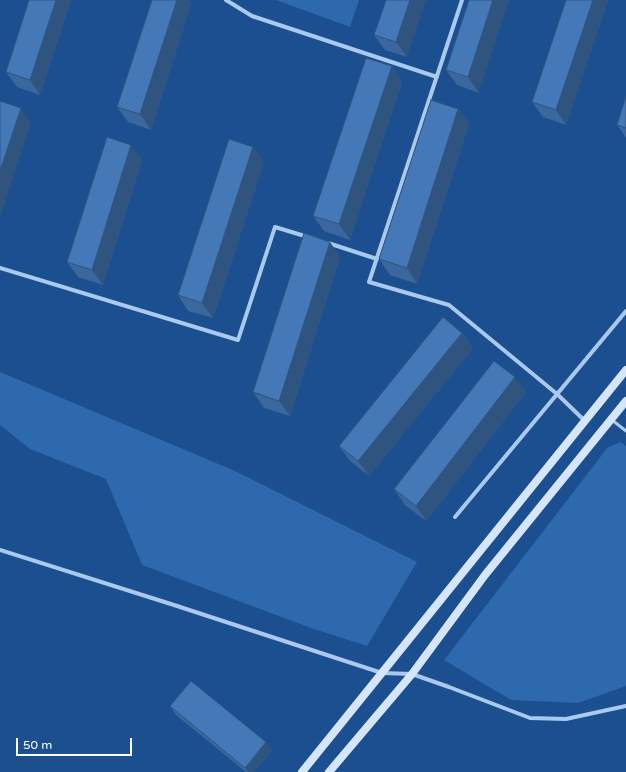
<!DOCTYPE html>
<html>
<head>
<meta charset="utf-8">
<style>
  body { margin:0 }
  #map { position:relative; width:626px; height:772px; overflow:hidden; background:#1b4f8f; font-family:"Varela Round",sans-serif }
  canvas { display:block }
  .scale { position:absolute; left:16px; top:738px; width:116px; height:18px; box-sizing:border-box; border:2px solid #fff; border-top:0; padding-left:5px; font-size:12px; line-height:14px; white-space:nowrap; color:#fff; -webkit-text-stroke:3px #1b4f8f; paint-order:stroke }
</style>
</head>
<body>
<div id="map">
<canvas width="626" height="772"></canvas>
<div class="scale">50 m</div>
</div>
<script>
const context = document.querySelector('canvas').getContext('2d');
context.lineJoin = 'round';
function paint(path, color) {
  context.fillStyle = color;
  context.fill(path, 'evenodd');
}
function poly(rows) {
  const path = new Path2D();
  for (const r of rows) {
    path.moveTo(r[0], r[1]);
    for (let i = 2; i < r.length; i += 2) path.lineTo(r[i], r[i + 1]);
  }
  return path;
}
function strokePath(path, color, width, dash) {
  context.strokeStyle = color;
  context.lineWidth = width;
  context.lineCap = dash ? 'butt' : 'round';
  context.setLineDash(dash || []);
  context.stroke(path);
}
paint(poly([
  [276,0,359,0,350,27],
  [0,372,235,471,417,562,367,646,311,628,142,565,106,479,30,449,0,425],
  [621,442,626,446,626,686,578,703,511,700,444,660,608,447]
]), '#2e69ad');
strokePath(poly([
  [612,420,626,431]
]), '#a9c9ee', 3);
strokePath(poly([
  [226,0,252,16,437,77],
  [462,0,369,282,449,305,557,394,585,421],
  [328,243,377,259],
  [0,268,238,340,275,227,308,237],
  [455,517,626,311],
  [0,550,174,605,382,673,412,674,449,687,530,718,566,719,626,706]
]), '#a9c9ee', 4);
strokePath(poly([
  [302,772,626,370],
  [329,772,412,674,485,575,626,401]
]), '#d6e6fa', 8);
paint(poly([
  [29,0,71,0,40,95,17,87,6,72],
  [152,0,188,0,191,4,151,130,128,122,117,107],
  [386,0,407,57,385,50,374,35],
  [469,0,479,93,457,85,446,70],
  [566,0,608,0,566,125,543,117,532,102],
  [392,66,402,82,350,240,324,231,313,216],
  [626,96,626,138,617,125],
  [458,109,469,124,417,284,390,275,379,259],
  [142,160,103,285,78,277,67,262],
  [264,162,213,318,188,311,178,295],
  [340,257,290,416,264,408,253,392],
  [462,333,473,348,369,476,350,461,339,446],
  [526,392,426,521,405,505,394,489],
  [170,706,266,742,272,750,254,772,246,772,176,715]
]), '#3a679d');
paint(poly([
  [56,0,71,0,40,95,30,80],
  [177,0,188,0,191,4,151,130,140,114],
  [410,0,426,0,407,57,396,42],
  [493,0,509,0,479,93,468,77],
  [593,0,608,0,566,125,556,110],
  [392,66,402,82,350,240,339,224],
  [21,108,31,123,0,218,0,171],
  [458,109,469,124,417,284,407,268],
  [131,145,142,160,103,285,92,270],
  [253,147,264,162,213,318,202,303],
  [330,242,340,257,290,416,279,401],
  [462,333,473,348,369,476,358,461],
  [515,377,526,392,426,521,416,506],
  [266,742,272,750,254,772,248,772,245,768]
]), '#305480');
const building = poly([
  [29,0,56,0,30,80,6,72,29,0],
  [152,0,177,0,140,114,117,107,152,0],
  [386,0,410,0,396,42,374,35,386,0],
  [469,0,493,0,468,77,446,70,469,0],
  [566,0,593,0,556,110,532,102,566,0],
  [366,58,392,66,339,224,313,216,366,58],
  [626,96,626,128,617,125,626,96],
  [431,100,458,109,407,268,379,259,431,100],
  [0,101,21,108,0,171,0,101],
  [107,137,131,145,92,270,67,262,107,137],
  [229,139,253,147,202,303,178,295,229,139],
  [304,233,330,242,279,401,253,392,304,233],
  [443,317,462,333,358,461,339,446,443,317],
  [494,361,515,377,416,506,394,489,494,361],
  [191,681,266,742,245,768,170,706,191,681]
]);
paint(building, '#4478b7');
strokePath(building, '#305480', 1);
</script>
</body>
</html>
